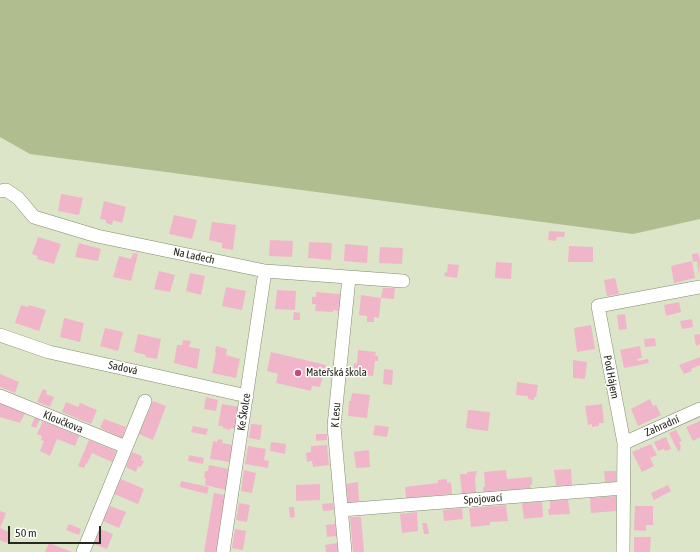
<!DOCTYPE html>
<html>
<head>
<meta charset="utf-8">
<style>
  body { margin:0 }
  #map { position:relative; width:700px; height:552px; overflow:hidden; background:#dce5c8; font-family:"Asap Condensed",sans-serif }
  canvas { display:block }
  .scale { position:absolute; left:8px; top:526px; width:93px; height:18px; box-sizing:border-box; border:2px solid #26291e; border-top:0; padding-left:5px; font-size:12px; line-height:14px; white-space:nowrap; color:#26291e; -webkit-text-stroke:3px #fff; paint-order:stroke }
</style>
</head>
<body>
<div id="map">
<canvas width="700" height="552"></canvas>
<div class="scale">50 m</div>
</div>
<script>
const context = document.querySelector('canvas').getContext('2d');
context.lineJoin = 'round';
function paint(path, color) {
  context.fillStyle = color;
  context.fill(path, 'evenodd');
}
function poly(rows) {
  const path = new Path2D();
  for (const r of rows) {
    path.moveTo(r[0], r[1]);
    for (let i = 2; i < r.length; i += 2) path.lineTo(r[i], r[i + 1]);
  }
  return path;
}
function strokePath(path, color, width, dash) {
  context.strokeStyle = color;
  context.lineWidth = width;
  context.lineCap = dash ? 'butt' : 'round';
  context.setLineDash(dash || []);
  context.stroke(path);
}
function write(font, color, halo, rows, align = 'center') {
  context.font = font + ' "Asap Condensed",sans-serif';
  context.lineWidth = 3;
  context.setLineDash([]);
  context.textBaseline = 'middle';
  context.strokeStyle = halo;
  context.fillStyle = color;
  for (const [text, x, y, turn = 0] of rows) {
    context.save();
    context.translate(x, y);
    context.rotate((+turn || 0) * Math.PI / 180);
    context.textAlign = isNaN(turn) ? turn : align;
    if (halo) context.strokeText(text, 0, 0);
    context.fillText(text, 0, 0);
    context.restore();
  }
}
paint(poly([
  [0,0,700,0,700,219,633,234,30,154,0,137]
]), '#b0bd8f');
paint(poly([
  [61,194,83,198,79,215,58,211],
  [104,201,126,207,122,223,113,220,112,225,106,223,106,220,100,219],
  [174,215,197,220,192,239,169,234],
  [212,222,236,225,233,250,222,248,222,243,209,240],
  [549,231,565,232,564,237,557,237,556,241,548,240],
  [38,237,61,244,54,264,37,259,38,256,32,254],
  [270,240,293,241,292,257,269,256],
  [309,242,332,243,331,260,308,258],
  [79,243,101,249,98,261,75,257],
  [345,244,368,246,367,263,344,261],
  [569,246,593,247,593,262,568,262],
  [380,247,403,248,402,264,379,263],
  [133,253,138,254,131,281,113,277,119,256,131,259],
  [698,253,700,259,699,275,697,262,698,261,693,262,692,254],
  [692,261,695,278,674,283,671,266],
  [496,262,512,263,511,279,495,278],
  [448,264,459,265,457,278,444,276,445,272,447,273],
  [159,271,175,275,170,292,154,289],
  [190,273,205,276,201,295,186,291],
  [615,278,619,294,607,296,604,280],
  [226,287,246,291,242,310,222,306],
  [383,288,395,288,394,299,381,298,379,318,374,317,374,322,367,322,367,316,359,315,361,295,381,298],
  [277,290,296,291,295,310,275,309],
  [316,292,341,294,339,311,333,310,333,312,315,311,316,304,312,304,312,297,316,297],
  [679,302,681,312,666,316,664,305],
  [21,305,28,307,29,305,46,310,39,331,15,323],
  [294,312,300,313,300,320,293,320],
  [625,314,627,329,619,330,617,315],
  [64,318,84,323,80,342,60,337],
  [692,319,693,327,682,329,680,321],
  [591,325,595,349,577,352,574,328],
  [105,328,123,332,118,351,100,346],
  [138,334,161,339,157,359,145,357,146,355,134,352],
  [700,334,700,344,696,346,694,335],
  [655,338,656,346,645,347,644,339],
  [183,340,191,341,189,347,200,349,197,369,174,363,177,345,182,345],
  [216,346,227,349,226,355,240,359,236,378,212,373,216,353,215,352],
  [640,346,642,358,637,359,638,361,648,359,649,363,624,368,620,350],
  [358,350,376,352,375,356,378,356,378,361,375,361,373,376,353,374,354,363,357,364],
  [271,352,326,365,320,387,312,386,311,391,276,383,278,374,267,371],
  [700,357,700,365,691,369,692,371,684,374,679,365],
  [573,360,587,362,585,379,573,378],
  [384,369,393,370,392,385,383,384],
  [0,374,19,382,15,393,0,387],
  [517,382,538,385,536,397,534,397,534,400,528,399,528,396,516,395],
  [43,389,47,391,46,394,54,397,50,407,37,402],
  [352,393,370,395,367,418,348,416,349,401,351,401],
  [206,397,218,400,216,411,204,409],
  [650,399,653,406,656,405,661,415,638,426,631,409],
  [153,401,166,406,153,440,139,434],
  [66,402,78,407,80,403,97,410,91,424,62,412],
  [0,403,25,413,20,423,0,417],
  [222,404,239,407,235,428,231,428,230,430,223,428,223,426,218,426],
  [602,404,604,423,599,423,599,426,592,427,592,424,588,425,585,406],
  [468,410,490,412,488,431,466,428],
  [35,417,40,419,36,428,31,426],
  [104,419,126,427,122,438,100,428],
  [43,421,79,436,75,446,57,439,50,456,40,451,44,441,41,440,42,436,37,434],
  [700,421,700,437,693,441,686,427],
  [251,424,262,425,260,440,249,438],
  [375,425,389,427,387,437,373,435],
  [193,426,208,429,206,435,191,432],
  [676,430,682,441,679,442,681,447,680,448,681,450,678,451,669,433],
  [316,434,327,434,327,440,316,441],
  [666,437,671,449,665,451,664,449,658,451,654,442],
  [218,439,223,440,222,443,233,445,230,462,210,459,213,441,217,442],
  [89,440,116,451,112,462,92,453,87,464,86,463,84,468,78,466],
  [271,442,286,444,285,454,270,451],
  [651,444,657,455,650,458,654,466,642,472,632,452],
  [327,445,329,465,313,467,312,461,307,462,306,453,311,452,311,446],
  [248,446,266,449,264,460,269,461,268,468,245,464],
  [369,450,370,467,356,468,354,452],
  [132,452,142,456,141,460,144,461,141,467,138,466,136,472,126,467],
  [189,455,204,458,203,464,188,461],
  [209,465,229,469,226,490,205,485,206,478,204,478,205,471,208,471],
  [571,469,572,485,556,486,554,470],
  [244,470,256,473,252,493,241,491],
  [506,470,507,479,532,477,532,485,530,485,531,488,483,492,483,487,485,486,484,472],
  [477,471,475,478,476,493,462,494,460,474,467,474,467,472],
  [604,471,616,471,616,482,605,482],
  [121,479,144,489,138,504,114,494],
  [447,479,447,483,451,482,452,494,406,498,405,487,438,483,438,480],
  [181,481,209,487,207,494,180,487],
  [358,482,359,501,348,503,346,484],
  [320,484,320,500,296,501,296,485],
  [668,485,671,491,654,500,651,493],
  [214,493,225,495,216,552,204,552],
  [616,496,616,511,591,513,590,498],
  [568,500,570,514,549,515,548,509,550,509,550,501],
  [542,502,543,517,524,519,522,503],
  [239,503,250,505,247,522,236,520],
  [333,503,334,510,323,511,322,504],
  [506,505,508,521,490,522,490,525,471,527,469,508],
  [110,506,126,512,119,528,103,521],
  [635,506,653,506,653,525,646,525,646,531,634,530],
  [289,507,294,507,295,517,290,518],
  [462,508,463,519,444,521,443,510],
  [0,511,6,513,0,528,11,533,7,543,0,540],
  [417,512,418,531,402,533,400,514],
  [350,517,361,517,364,552,353,552],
  [422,523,427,523,429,534,424,534],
  [69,524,81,529,79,535,66,530],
  [335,524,337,536,327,537,326,525],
  [100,529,113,534,107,549,94,544],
  [235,529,246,531,243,550,232,548],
  [634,537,651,537,650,552,634,552],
  [49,543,72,552,45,552],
  [337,543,338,552,326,552,325,545]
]), '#f1b5ca');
const minor = poly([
  [0,191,6,190,18,198,34,217,97,236,265,271,403,281],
  [0,335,49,352,247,396],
  [0,396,126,447],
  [624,443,700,409],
  [341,510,624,488],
  [83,552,145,401],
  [223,552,265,271],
  [345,552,334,426,349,278],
  [623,552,624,443,598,306,700,287]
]);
strokePath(minor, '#828a70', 14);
strokePath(minor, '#fff', 13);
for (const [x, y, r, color] of [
  [298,373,4,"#cd4684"]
]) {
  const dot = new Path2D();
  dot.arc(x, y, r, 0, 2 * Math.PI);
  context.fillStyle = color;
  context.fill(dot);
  strokePath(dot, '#fff', 1.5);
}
write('11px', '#26291e', '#fff', [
  ["Na Ladech",194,256,12],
  ["Sadová",123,368,12],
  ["Pod Hájem",611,377,79],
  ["Ke Školce",244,412,-81],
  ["K Lesu",336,415,-86],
  ["Kloučkova",63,422,22],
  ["Zahradní",662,426,-24],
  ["Spojovací",483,499,-4]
]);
write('11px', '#26291e', '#fff', [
  ["Mateřská škola",306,373]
], 'left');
</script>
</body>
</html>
